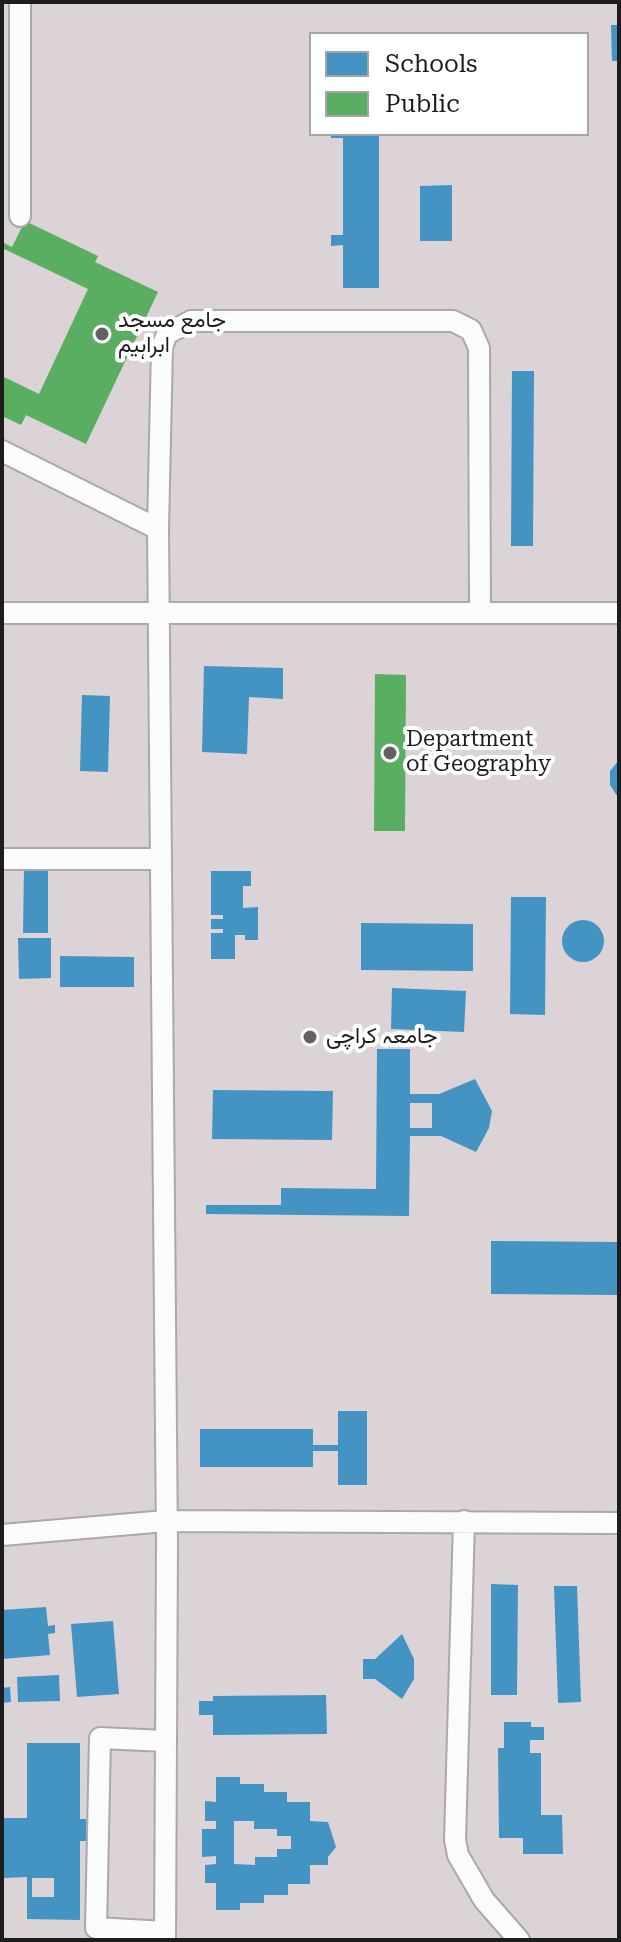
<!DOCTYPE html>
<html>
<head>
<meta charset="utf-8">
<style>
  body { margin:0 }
  #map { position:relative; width:621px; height:1942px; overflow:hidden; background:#e4e2e3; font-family:"Roboto Serif",serif }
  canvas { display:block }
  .frame { position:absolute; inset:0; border:4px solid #1e1d1d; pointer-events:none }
  .legend { position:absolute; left:309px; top:32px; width:280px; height:104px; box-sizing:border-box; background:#fff; border:2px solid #a5a5a5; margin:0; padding:10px 14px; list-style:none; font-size:24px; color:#1e1d1d }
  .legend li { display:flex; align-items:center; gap:16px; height:40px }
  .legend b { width:40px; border:2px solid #a5a5a5 }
</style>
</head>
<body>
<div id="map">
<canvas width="621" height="1942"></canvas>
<div class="frame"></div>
<ul class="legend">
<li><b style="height:22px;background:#4393c3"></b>Schools</li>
<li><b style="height:22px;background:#5aae61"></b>Public</li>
</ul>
</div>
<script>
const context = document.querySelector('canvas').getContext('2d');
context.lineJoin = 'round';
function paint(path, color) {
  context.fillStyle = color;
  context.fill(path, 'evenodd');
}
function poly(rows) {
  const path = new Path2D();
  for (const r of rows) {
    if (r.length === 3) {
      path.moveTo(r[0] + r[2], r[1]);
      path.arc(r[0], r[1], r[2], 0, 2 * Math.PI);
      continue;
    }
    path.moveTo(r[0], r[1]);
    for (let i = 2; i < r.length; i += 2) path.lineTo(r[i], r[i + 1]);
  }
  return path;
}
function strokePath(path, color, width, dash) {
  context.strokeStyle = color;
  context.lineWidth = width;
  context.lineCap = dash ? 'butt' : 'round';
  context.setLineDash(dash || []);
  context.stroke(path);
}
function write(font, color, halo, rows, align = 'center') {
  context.font = font + ' "Roboto Serif",Vazirmatn,serif';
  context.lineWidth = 8;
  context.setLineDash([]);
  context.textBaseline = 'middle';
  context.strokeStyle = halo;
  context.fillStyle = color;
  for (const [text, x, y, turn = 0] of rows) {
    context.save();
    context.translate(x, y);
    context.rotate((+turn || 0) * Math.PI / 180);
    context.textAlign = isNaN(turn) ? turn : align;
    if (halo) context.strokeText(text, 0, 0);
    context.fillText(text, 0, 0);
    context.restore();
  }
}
paint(poly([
  [2,2,619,2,619,1940,2,1940],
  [311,34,587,34,587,134,311,134]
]), '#dbd3d5');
paint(poly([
  [611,25,619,25,619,61,612,61],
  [331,134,379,134,379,288,343,288,343,245,331,246,331,235,343,235,343,138,331,138],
  [452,185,452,241,420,241,420,186],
  [512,371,534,371,533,546,511,546],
  [204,666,283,668,283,699,249,697,247,754,202,752],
  [82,695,110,696,108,772,80,771],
  [619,760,619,799,610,785,610,771],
  [24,867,48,868,48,933,23,933],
  [211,871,251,871,251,886,243,886,243,908,258,907,258,940,245,940,245,935,235,935,235,959,211,959,211,933,223,933,223,929,211,929,211,919,223,919,223,915,211,915],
  [511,897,546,897,545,1015,510,1014],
  [583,941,21],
  [361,923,473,924,473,971,361,970],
  [18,938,51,938,51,978,19,979],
  [60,956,134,957,134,987,60,987],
  [392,988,466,991,464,1032,391,1029],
  [377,1049,410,1049,410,1094,439,1094,475,1079,492,1111,489,1128,476,1152,441,1136,410,1136,409,1216,206,1214,206,1205,281,1205,281,1188,376,1189],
  [410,1103,432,1103,432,1128,410,1128],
  [213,1090,333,1091,332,1140,212,1139],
  [491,1241,619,1242,619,1295,491,1294],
  [338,1411,367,1411,367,1485,338,1485,338,1451,313,1451,313,1467,200,1467,200,1429,313,1429,313,1445,338,1445],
  [491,1584,518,1585,517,1695,491,1695],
  [554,1586,577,1586,581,1702,558,1703],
  [46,1607,48,1626,55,1625,55,1633,48,1634,50,1655,2,1659,2,1610],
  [113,1621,119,1694,77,1697,71,1624],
  [402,1634,414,1659,414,1679,402,1699,375,1679,363,1679,363,1659,375,1659],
  [59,1675,60,1701,18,1702,17,1677],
  [10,1687,11,1702,2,1703,2,1688],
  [326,1695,327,1734,213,1735,213,1715,199,1715,199,1701,213,1701,213,1696],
  [504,1722,531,1722,531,1727,544,1727,544,1740,530,1740,530,1753,541,1753,541,1815,562,1815,563,1854,523,1854,523,1838,499,1838,498,1748,504,1748],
  [27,1743,80,1743,80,1819,86,1819,86,1841,80,1841,80,1920,27,1919,27,1877,4,1878,4,1818,27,1818],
  [32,1878,54,1878,54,1897,32,1897],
  [216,1777,240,1777,240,1784,264,1784,264,1792,287,1792,287,1802,310,1802,310,1821,328,1822,336,1847,328,1857,328,1865,310,1865,310,1884,288,1884,288,1895,264,1895,264,1903,240,1903,240,1910,216,1910,216,1883,205,1883,205,1865,216,1864,216,1856,202,1857,202,1829,216,1829,216,1821,205,1821,205,1801,216,1802],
  [234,1821,254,1821,254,1829,277,1829,277,1836,291,1836,291,1849,277,1849,277,1857,255,1857,255,1865,234,1864]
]), '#4393c3');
paint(poly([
  [25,221,98,256,95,262,158,292,86,444,26,415,21,425,2,416,2,376,39,394,88,289,2,248,2,242,12,247],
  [375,674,406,675,405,831,374,831]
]), '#5aae61');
const minor = poly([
  [20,2,20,216],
  [2,451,158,529],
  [2,613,619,613],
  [2,859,161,859],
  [464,1521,455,1840,458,1855,484,1900,519,1940],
  [2,1535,166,1521,619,1523],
  [165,1741,100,1738,96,1928,165,1932],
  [165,1940,167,1544,158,529,162,347,167,334,191,321,453,321,471,330,479,348,480,611]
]);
strokePath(minor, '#aaa8a9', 24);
strokePath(minor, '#fbfbfb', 20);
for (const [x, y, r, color] of [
  [102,334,8,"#636262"],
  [390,753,8,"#636262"],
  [310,1037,8,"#636262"]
]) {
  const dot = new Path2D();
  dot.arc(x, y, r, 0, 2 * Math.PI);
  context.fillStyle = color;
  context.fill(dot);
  strokePath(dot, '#fff', 3);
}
write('22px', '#1e1d1d', '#fff', [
  ["جامع مسجد",118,321],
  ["ابراہیم",118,346],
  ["Department",406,740],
  ["of Geography",406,765],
  ["جامعہ کراچی",326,1037]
], 'left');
</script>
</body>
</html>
